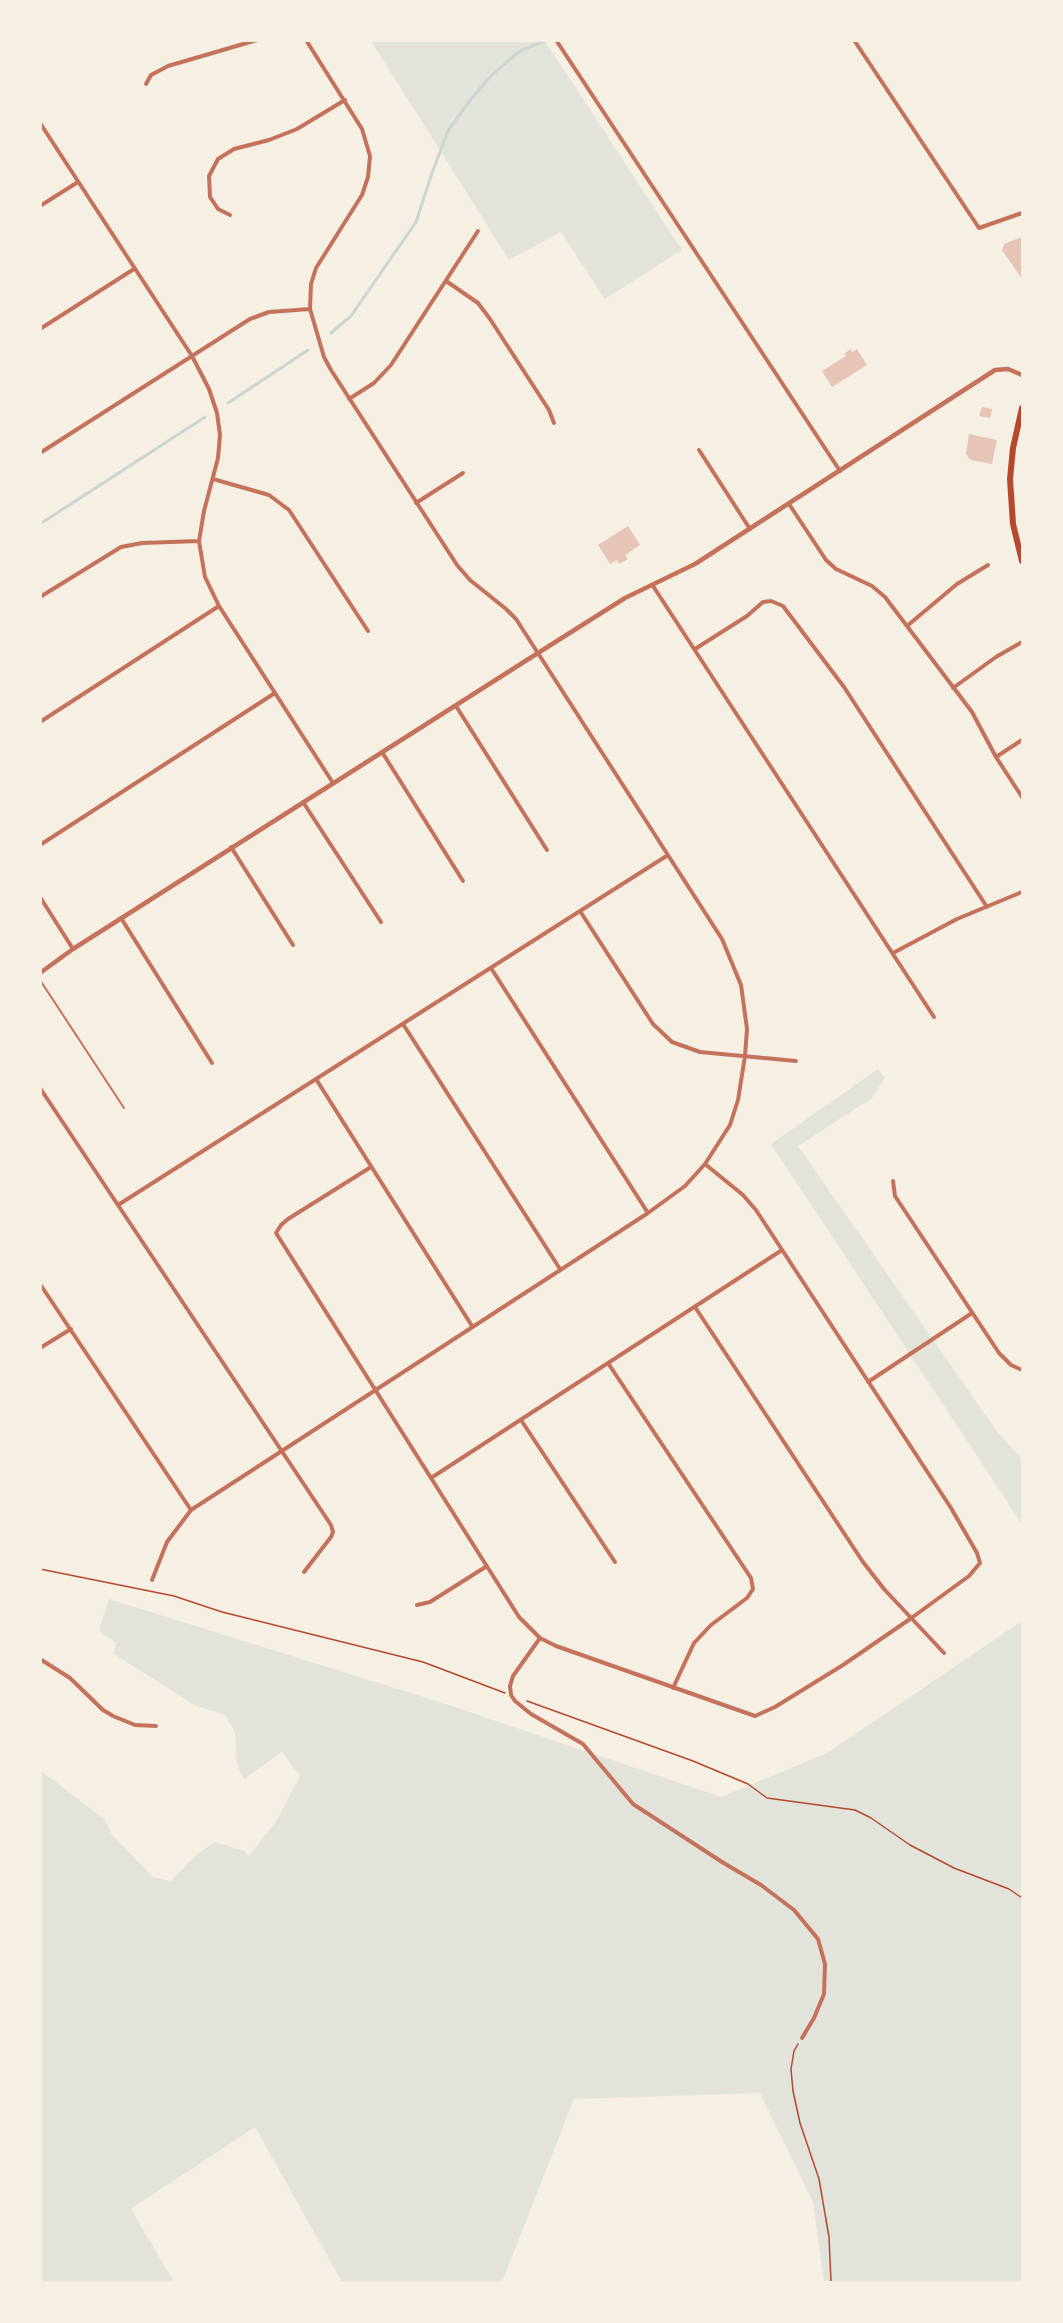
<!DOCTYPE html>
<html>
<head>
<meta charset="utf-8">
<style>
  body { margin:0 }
  #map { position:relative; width:1063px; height:2323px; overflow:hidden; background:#f6efe4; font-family:"Asap Condensed",sans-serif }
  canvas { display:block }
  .frame { position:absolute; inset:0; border:42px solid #f6efe4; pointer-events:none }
</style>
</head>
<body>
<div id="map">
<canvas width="1063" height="2323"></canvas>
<div class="frame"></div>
</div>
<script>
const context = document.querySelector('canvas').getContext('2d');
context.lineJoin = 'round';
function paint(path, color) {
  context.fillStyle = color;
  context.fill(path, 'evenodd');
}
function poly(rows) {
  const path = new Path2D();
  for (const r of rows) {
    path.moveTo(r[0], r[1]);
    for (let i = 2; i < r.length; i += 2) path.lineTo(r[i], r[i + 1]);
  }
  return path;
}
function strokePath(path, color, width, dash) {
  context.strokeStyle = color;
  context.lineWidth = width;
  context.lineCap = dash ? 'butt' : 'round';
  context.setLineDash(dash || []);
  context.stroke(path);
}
paint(poly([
  [371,41,545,41,682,250,605,299,561,232,509,260],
  [878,1069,885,1078,872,1098,798,1146,996,1430,1022,1459,1022,1524,771,1144],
  [109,1599,449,1705,721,1797,827,1753,1022,1621,1022,2282,824,2282,813,2202,760,2093,574,2099,502,2282,342,2282,255,2127,131,2209,174,2282,41,2282,40,1770,104,1819,112,1835,153,1877,171,1881,196,1855,215,1842,244,1851,249,1856,277,1820,300,1776,282,1752,244,1779,237,1765,235,1732,225,1715,196,1706,114,1654,116,1643,99,1630]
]), '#e2e4dc');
strokePath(poly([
  [331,333,351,316,416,222,432,173,448,131,468,103,488,79,510,59,522,50,547,40],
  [228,403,308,350],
  [40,524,205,417]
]), '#c9d6d2', 3);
paint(poly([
  [1022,237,1022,279,1002,250,1004,244],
  [851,349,852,352,857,349,867,365,832,387,822,371,846,356,844,354],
  [982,407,992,409,990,418,979,416],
  [969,434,997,440,992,464,970,460,966,454],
  [628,526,640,545,625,555,628,559,619,564,617,560,610,564,598,545]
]), '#e6c5b7');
strokePath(poly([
  [40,1569,174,1596,222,1612,423,1662,505,1693],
  [527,1701,693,1761,748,1784,767,1798,855,1810,871,1818,910,1845,954,1868,1009,1889,1022,1898],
  [798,2044,794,2051,791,2069,793,2091,800,2123,819,2179,829,2237,831,2282]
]), '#b5482f', 1.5);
strokePath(poly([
  [40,980,124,1108]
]), '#c5725c', 2);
strokePath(poly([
  [556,40,840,471],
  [854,40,979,228,1022,213],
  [146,84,151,75,168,66,257,40],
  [40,123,192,356,209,389,217,413,220,435,218,458,204,511,199,541,205,577,219,606,333,783],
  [40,206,78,182],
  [230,215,218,209,210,197,209,176,218,159,234,149,269,140,297,129,345,100],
  [446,281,478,303,490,319,549,410,554,423],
  [40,329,134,269],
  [349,399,374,383,391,365,478,231],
  [699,450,750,529],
  [40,453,250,319,269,312,310,309],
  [213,479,269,495,289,510,368,631],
  [416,503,463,473],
  [789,504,826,560,836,569,872,586,885,597,972,712,996,757,1022,797],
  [653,586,934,1017],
  [40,597,121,547,142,543,199,541],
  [907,626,957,584,988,565],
  [695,649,747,616,763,602,771,601,783,606,844,687,987,907],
  [953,688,996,657,1022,642],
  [456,706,547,850],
  [40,722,219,606],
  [382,752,463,881],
  [996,757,1022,740],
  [303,802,381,922],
  [40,845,275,693],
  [231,847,293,945],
  [40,897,73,949],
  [580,911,653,1024,672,1042,700,1052,796,1061],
  [121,918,212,1063],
  [893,953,957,919,1022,892],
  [491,968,648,1213],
  [403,1024,560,1269],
  [316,1079,472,1326],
  [40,1088,331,1525,333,1532,331,1537,304,1572],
  [371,1167,288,1219,281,1225,276,1233,519,1617,540,1638,556,1646,755,1716,775,1707,843,1665,910,1619,969,1576,980,1563,977,1553,951,1508,756,1210,743,1195,705,1164],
  [893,1181,895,1196,999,1353,1011,1365,1022,1370],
  [118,1205,668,855],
  [40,1284,191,1510],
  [695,1307,863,1562,884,1589,944,1653],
  [40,1348,71,1329],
  [608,1363,751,1578,753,1589,747,1598,711,1625,694,1643,673,1688],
  [868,1382,972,1313],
  [521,1420,615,1562],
  [431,1478,782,1250],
  [152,1580,167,1542,191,1510,648,1213,685,1186,705,1164,730,1125,738,1100,745,1056,747,1029,741,985,722,939,516,619,506,609,470,580,457,565,331,370,324,357,310,309,311,284,316,268,362,195,368,177,370,156,362,129,306,40],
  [417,1605,430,1602,487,1566],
  [540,1638,513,1676,510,1686,511,1695,515,1701,531,1714,583,1744,633,1804,722,1862,761,1885,794,1910,818,1939,825,1964,824,1994,814,2018,802,2038],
  [40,1659,70,1678,103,1710,113,1716,135,1725,156,1726]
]), '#c5725c', 4);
strokePath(poly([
  [40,973,73,949,538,653,625,598,695,564,995,370,1008,369,1022,375]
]), '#c5725c', 4.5);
strokePath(poly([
  [1022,408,1013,448,1010,479,1013,524,1022,561]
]), '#b5482f', 6);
</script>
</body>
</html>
